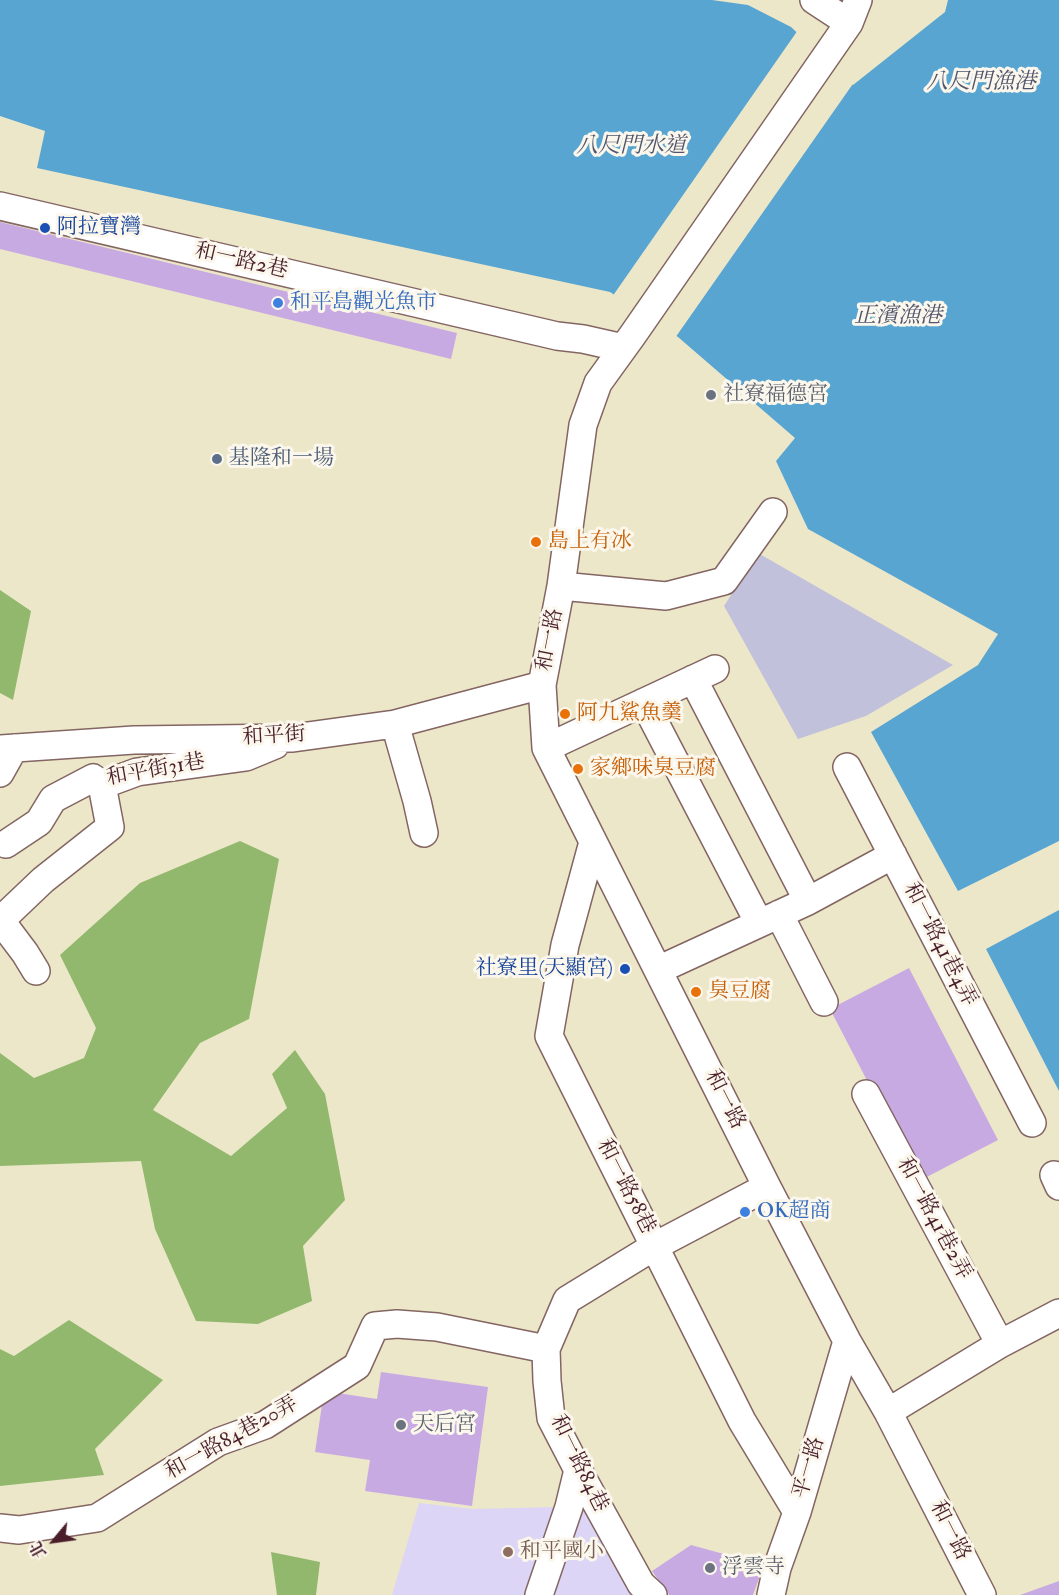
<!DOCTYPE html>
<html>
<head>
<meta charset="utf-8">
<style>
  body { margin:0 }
  #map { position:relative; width:1059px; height:1595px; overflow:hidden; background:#ede7c9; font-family:"IM FELL Double Pica","Noto Serif TC",serif }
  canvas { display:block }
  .north { position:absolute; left:24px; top:1511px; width:60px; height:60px; -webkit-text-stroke:4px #fbf7ec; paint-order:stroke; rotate:241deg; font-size:16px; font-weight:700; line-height:24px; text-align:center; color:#4a1f2b }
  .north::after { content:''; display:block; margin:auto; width:21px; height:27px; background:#4a1f2b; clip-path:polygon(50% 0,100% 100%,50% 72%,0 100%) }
</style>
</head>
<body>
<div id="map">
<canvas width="1059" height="1595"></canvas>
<div class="north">北</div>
</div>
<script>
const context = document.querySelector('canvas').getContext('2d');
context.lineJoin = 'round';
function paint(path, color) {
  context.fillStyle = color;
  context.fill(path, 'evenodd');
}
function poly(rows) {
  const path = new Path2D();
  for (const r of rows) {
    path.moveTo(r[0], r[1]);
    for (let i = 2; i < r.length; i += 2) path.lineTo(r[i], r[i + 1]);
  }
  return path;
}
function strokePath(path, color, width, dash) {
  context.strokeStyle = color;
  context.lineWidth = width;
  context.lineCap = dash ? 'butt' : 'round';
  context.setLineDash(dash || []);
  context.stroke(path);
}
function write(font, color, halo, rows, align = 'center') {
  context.font = font + ' "IM FELL Double Pica","Noto Serif TC",serif';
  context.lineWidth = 6;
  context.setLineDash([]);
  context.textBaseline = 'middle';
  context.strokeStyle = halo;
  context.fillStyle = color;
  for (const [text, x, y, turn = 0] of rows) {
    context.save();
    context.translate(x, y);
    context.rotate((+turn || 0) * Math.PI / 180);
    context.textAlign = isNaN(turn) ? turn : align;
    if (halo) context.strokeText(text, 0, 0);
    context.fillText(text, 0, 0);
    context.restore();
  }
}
paint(poly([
  [419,1503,473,1509,554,1507,587,1509,636,1595,392,1595]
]), '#dcd5f6');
paint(poly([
  [758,553,953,665,866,716,798,739,724,606]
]), '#c2c1dc');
paint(poly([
  [0,590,31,611,13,700,0,693],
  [240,841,279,859,249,1019,200,1043,153,1110,231,1156,287,1108,272,1074,295,1050,325,1094,345,1200,303,1246,312,1301,258,1324,196,1321,155,1229,141,1161,0,1166,0,1053,34,1078,84,1058,96,1028,60,955,140,883],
  [69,1320,163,1380,95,1449,104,1475,0,1486,0,1349,14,1356],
  [271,1552,320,1562,316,1595,277,1595]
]), '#92b86e');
paint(poly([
  [0,0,712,0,748,5,791,27,853,85,945,12,948,0,1059,0,1059,841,958,891,871,732,978,665,998,634,808,529,776,461,795,438,678,337,610,292,37,168,45,131,0,116],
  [1059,910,1059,1091,986,949]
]), '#58a5d1');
paint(poly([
  [798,30,853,81,857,78,675,338,612,297]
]), '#ede7c9');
paint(poly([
  [0,222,457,333,451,359,0,249],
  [909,968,998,1140,919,1181,830,1009],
  [381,1372,488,1387,472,1506,365,1491,370,1460,315,1452,324,1391,377,1399],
  [691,1545,764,1565,753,1595,669,1595,652,1571],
  [1059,1581,1059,1595,1020,1595]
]), '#c8aae3');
const minor = poly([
  [814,0,849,23],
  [858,0,849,23,632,336,598,383,583,425,561,586,542,685,546,748,767,1187,847,1341,888,1412,982,1595],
  [0,206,557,336,583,339,623,348],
  [561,586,666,596,724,581,773,512],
  [693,679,808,901],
  [644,702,759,923],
  [395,724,417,801,424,833],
  [546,748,715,669],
  [0,749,134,740,293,738,395,724,542,685],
  [847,767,1032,1123],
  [0,773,14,748],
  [593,842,565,945,549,1036,742,1421,797,1512],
  [6,844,39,822,53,799,93,778,102,785,137,772,246,757,275,745],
  [779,914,824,1002],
  [0,921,43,880,110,827,102,785],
  [1,921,25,953,36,971],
  [658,970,808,901,893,855],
  [866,1094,1000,1344],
  [1054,1175,1059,1186],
  [888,1412,1000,1344,1059,1313],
  [0,1528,19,1530,97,1518,218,1442,265,1425,357,1366,375,1326,397,1324,437,1327,546,1349],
  [539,1595,569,1507,578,1470],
  [653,1595,641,1584,578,1470,551,1418,547,1381,546,1349,567,1300,655,1246,767,1187],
  [771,1595,777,1568,797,1512,847,1341]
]);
strokePath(minor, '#836562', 30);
strokePath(minor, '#fff', 27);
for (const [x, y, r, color] of [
  [45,228,6,"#1a4fb4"],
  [278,303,6,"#3f7fe0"],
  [711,395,6,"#6b7280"],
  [217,459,6,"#5c6f8a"],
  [536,542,6,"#e8710a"],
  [565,714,6,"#e8710a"],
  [578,769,6,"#e8710a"],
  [625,969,6,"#1a4fb4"],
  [696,992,6,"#e8710a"],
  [745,1212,6,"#3f7fe0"],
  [401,1425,6,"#6b7280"],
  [508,1552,6,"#8d6e63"],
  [710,1568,6,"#6b7280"]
]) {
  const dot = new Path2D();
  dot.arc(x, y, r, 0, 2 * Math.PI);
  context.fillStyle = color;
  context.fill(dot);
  strokePath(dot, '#fbf7ec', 2);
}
write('21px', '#164399', '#fbf7ec', [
  ["阿拉寶灣",57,228],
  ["社寮里(天顯宮)",613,969,"right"]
], 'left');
write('21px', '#4a1f2b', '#fbf7ec', [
  ["和一路2巷",241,262,13],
  ["和一路",551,640,-79],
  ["和平街",274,737,-3],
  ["和平街31巷",156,771,-10],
  ["和一路41巷4弄",939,945,63],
  ["和一路",724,1100,63],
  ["和一路58巷",625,1187,63],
  ["和一路41巷2弄",933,1219,62],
  ["和一路84巷20弄",232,1439,-29],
  ["和一路84巷",578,1464,64],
  ["平一路",810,1468,-74],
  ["和一路",949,1531,63]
]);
write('21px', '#366cbe', '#fbf7ec', [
  ["和平島觀光魚市",290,303],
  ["OK超商",757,1212]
], 'left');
write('21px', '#5b616d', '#fbf7ec', [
  ["社寮福德宮",723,395],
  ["天后宮",413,1425],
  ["浮雲寺",722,1568]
], 'left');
write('21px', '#4e5e75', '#fbf7ec', [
  ["基隆和一場",229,459]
], 'left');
write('21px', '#c56008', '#fbf7ec', [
  ["島上有冰",548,542],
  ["阿九鯊魚羹",577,714],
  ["家鄉味臭豆腐",590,769],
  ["臭豆腐",708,992]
], 'left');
write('21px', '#785e54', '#fbf7ec', [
  ["和平國小",520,1552]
], 'left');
write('italic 22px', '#50556d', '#fbf7ec', [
  ["八尺門漁港",981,83],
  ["八尺門水道",631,147],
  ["正濱漁港",898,317]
]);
</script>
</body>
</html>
